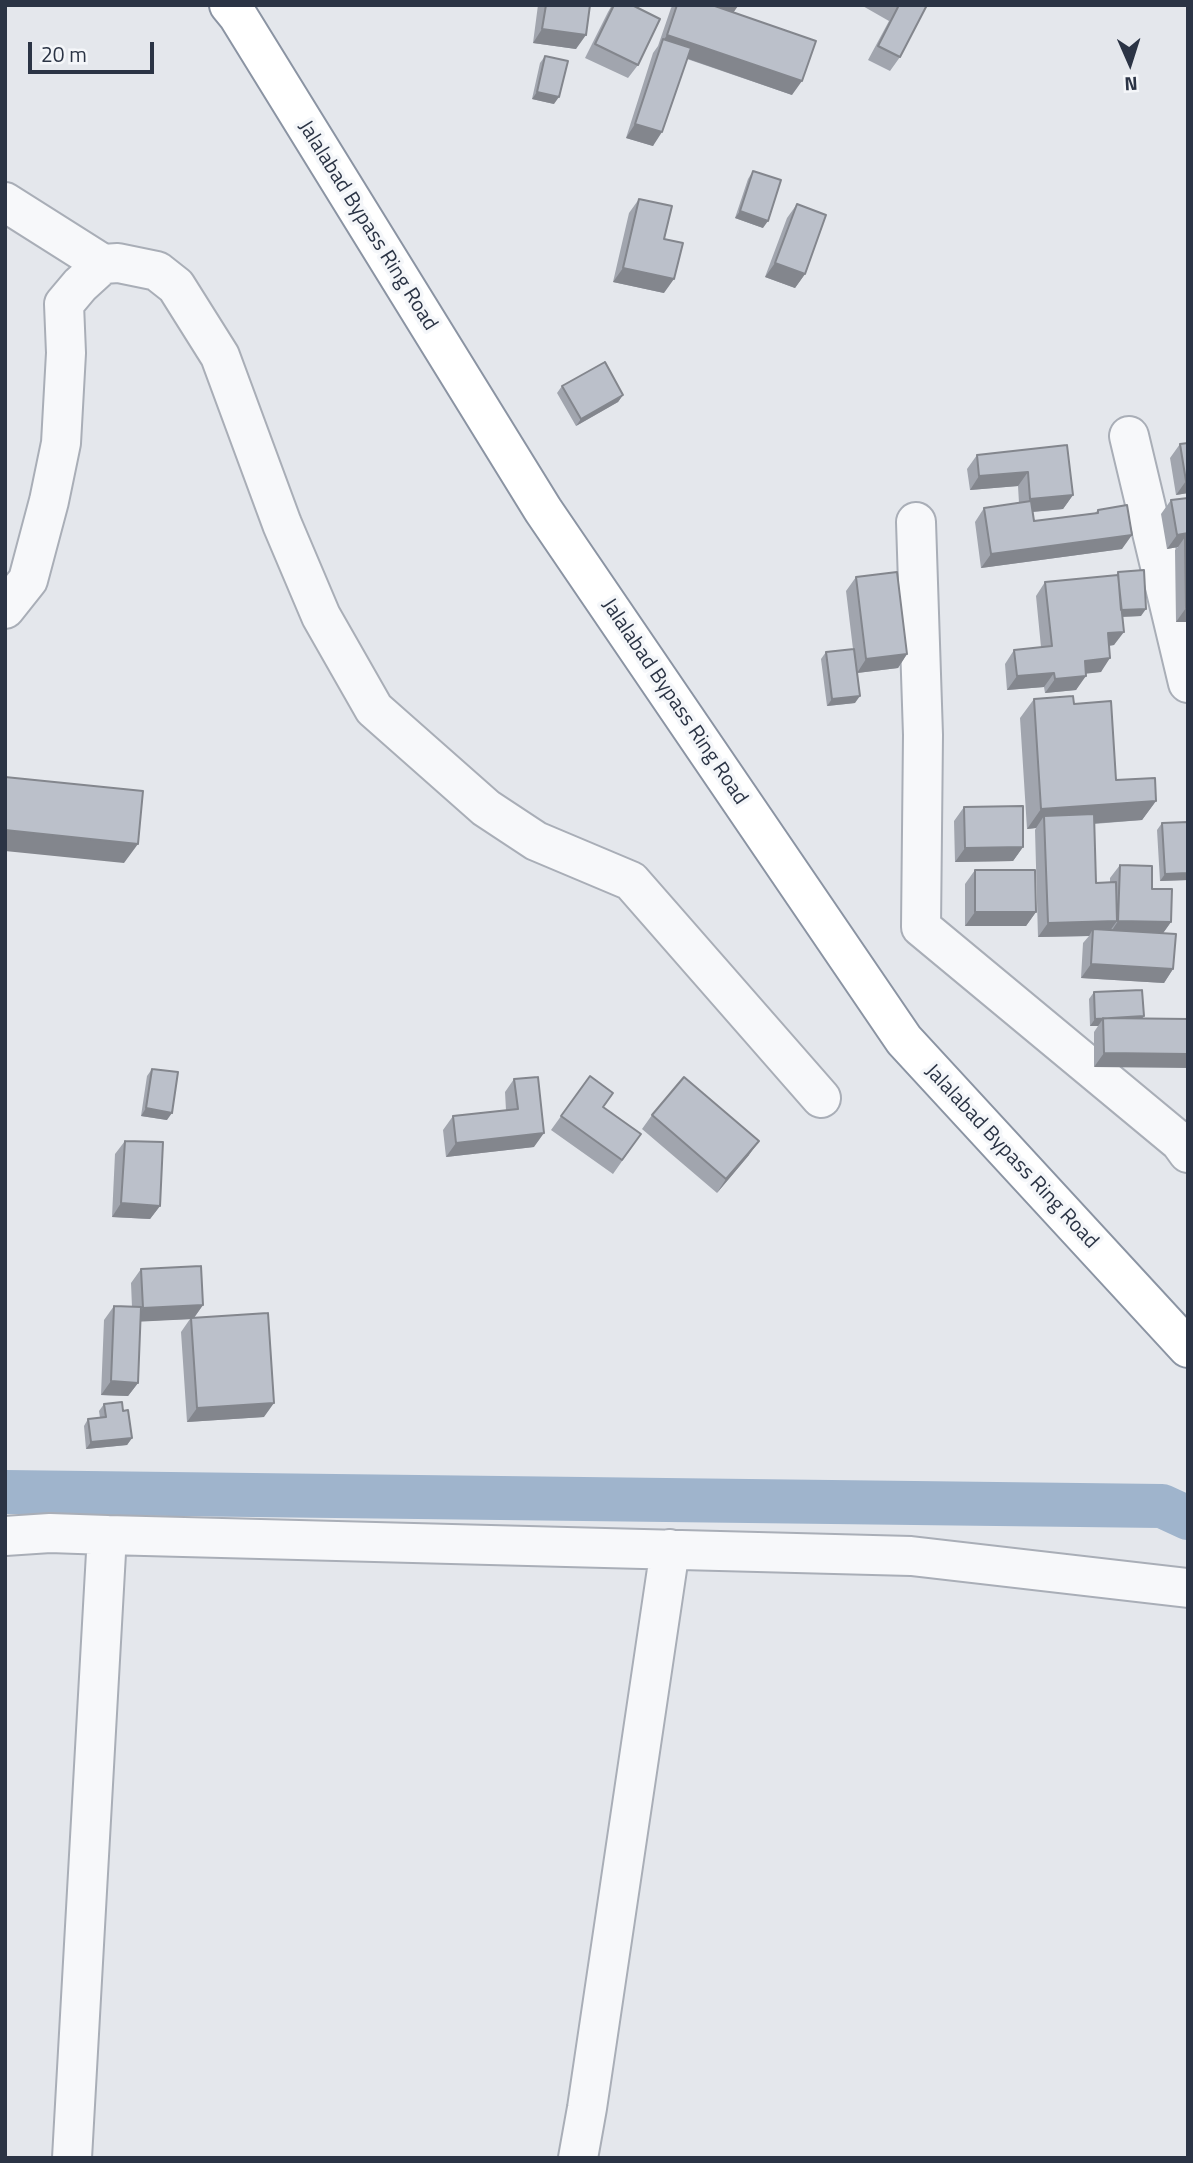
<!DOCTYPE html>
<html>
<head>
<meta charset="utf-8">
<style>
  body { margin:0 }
  #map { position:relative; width:1193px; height:2163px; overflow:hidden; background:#e4e7ec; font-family:"Titillium Web",sans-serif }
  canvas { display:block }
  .frame { position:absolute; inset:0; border:7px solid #2b3445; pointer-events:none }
  .north { position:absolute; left:1095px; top:28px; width:70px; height:70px; -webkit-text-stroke:5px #f4f6f9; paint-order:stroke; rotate:177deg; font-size:19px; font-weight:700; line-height:28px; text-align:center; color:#2b3445 }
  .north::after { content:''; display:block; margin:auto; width:24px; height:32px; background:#2b3445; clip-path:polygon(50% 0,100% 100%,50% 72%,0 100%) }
  .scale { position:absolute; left:28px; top:42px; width:126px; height:32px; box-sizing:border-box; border:4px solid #2b3445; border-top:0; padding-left:9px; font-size:21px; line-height:24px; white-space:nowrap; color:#2b3445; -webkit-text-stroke:5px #f4f6f9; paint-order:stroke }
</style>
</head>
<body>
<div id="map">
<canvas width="1193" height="2163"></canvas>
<div class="frame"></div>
<div class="north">N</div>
<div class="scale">20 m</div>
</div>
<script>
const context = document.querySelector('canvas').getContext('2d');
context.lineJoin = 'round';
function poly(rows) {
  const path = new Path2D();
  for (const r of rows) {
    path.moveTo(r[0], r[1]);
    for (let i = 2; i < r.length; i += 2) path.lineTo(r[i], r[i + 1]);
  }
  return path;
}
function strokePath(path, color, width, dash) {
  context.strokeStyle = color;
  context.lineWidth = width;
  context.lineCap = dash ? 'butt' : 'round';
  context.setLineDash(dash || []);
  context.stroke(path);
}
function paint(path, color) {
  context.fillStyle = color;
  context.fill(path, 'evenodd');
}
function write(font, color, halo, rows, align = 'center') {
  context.font = font + ' "Titillium Web",sans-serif';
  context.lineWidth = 7;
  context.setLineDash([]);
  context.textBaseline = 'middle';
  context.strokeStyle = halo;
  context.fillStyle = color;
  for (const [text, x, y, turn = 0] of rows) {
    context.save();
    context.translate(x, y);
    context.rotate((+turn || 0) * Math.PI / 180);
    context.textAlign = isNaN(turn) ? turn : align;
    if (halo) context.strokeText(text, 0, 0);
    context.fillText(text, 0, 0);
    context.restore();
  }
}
strokePath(poly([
  [5,1492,1162,1506,1188,1518]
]), '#9fb4cc', 44);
const minor = poly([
  [5,202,103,264,118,263,157,271,176,286,220,356,282,524,321,616,374,709,486,808,536,841,631,881,821,1098],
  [1129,436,1188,683],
  [916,522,923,735,921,927,1180,1142,1188,1153],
  [5,609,28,580,49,501,61,443,66,353,64,304,80,285,103,264],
  [5,1536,50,1533,107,1535,911,1556,1188,1588],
  [72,2158,107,1535],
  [578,2158,587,2108,670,1549]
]);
const highway = poly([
  [229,5,238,16,543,510,904,1040,1188,1348]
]);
strokePath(minor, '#a9aeb7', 42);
strokePath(highway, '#8b94a3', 42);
strokePath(minor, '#f7f8fa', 38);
strokePath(highway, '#fff', 38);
paint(poly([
  [538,5,590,5,576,49,533,43],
  [612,5,632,5,638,65,628,78,585,58,608,12],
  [673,5,738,5,733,13,792,95,687,59,653,146,626,138,653,53,658,46,671,8],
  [861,5,927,5,900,57,890,71,868,60,889,21],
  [545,56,554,104,532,99,540,63],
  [753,171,763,228,735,218,748,179],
  [639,199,664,239,664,293,613,282,629,213],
  [797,204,805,274,795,288,765,277,787,218],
  [562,386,623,395,618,402,576,426,557,393],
  [1180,444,1188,493,1176,495,1170,458],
  [1067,445,1073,495,1063,509,1033,512,1034,521,1095,513,1098,510,1122,549,981,568,975,522,984,508,1019,503,1018,486,970,490,967,469,977,455],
  [1188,498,1188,622,1176,622,1175,550,1178,547,1167,549,1161,514,1171,500],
  [1118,572,1141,616,1122,617,1114,645,1109,646,1101,672,1086,673,1076,690,1045,693,1044,687,1007,690,1005,664,1014,650,1041,647,1036,596,1045,582,1116,575],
  [856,577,907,654,898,668,857,673,855,703,827,706,821,659,826,652,853,649,846,591],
  [1034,699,1074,704,1116,780,1156,801,1142,820,1094,824,1096,883,1110,882,1110,878,1120,865,1152,889,1171,922,1163,933,1173,969,1164,983,1081,978,1083,943,1089,936,1038,937,1035,830,1036,828,1027,829,1020,718],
  [964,807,1023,847,1013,861,955,862,954,821],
  [1188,822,1188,880,1160,881,1157,830,1162,823],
  [975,870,1036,912,1026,926,965,926,965,884],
  [1094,992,1142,1019,1094,1067,1094,1032,1098,1026,1090,1026,1089,999],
  [152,1069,167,1120,141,1116,147,1076],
  [590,1076,603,1107,641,1134,613,1174,551,1130],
  [514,1079,534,1147,446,1157,443,1130,453,1116,506,1110,505,1092],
  [652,1115,749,1155,717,1193,642,1129],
  [125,1141,160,1206,150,1219,112,1217,115,1154],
  [141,1269,203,1305,194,1318,264,1417,187,1422,181,1332,190,1319,140,1321,138,1383,128,1396,101,1395,104,1320,114,1306,132,1307,131,1283],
  [104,1404,123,1411,132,1438,127,1445,86,1449,84,1426,88,1419,100,1418,99,1411]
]), '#a1a5ae');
paint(poly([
  [677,5,736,5,738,6,728,20],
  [542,29,586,35,576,49,533,43],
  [667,35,802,81,792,95,660,49,663,41],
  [537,92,559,97,554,104,532,99],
  [635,124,662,132,653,146,626,138],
  [740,211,768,221,763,228,735,218],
  [775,263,805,274,795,288,765,277],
  [623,268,674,279,664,293,613,282],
  [623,395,618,402,576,426,581,419],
  [1028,472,1018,486,970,490,979,476],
  [1186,481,1188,481,1188,493,1176,495],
  [1073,495,1063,509,1020,513,1030,499],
  [1188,533,1188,545,1185,537,1178,547,1167,549,1177,535],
  [1132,535,1122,549,981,568,991,554],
  [1186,608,1188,608,1188,622,1176,622],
  [1146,609,1141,616,1116,617,1121,610],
  [1124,632,1114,645,1098,647,1108,633],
  [907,654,898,668,857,673,866,659],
  [1110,658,1101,672,1075,675,1085,661],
  [1054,673,1044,687,1007,690,1017,676],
  [1086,676,1076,690,1045,693,1055,679],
  [860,696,855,703,827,706,832,699],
  [1156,801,1142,820,1045,827,1044,816,1036,828,1027,829,1041,809],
  [5,830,138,844,124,863,5,851],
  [1023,847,1013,861,955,862,965,848],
  [1188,873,1188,880,1160,881,1165,874],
  [975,912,1036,912,1026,926,965,926],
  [1117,921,1107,935,1093,929,1089,936,1038,937,1048,923],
  [1118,921,1171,922,1161,936,1109,935],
  [1091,964,1173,969,1164,983,1081,978],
  [1144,1016,1139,1023,1103,1019],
  [1095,1019,1103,1019,1098,1026,1090,1026],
  [1104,1053,1188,1054,1188,1068,1094,1067],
  [146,1108,172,1113,167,1120,141,1116],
  [544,1133,534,1147,446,1157,456,1143],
  [759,1141,749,1155,717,1193,726,1179],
  [121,1203,160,1206,150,1219,112,1217],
  [203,1305,193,1319,133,1322,143,1308],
  [111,1381,138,1383,128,1396,101,1395],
  [274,1403,264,1417,187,1422,197,1408],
  [132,1438,127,1445,86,1449,91,1442]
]), '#83868d');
const building = poly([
  [546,5,590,5,586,35,542,29,546,5],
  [614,5,632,5,660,19,638,65,595,44,614,5],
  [677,5,712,5,816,41,802,81,667,35,677,5],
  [895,5,927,5,900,57,878,46,898,7,895,5],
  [663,39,691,48,662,132,635,124,663,39],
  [545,56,568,61,559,97,537,92,545,56],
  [753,171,781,180,768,221,740,211,753,171],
  [639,199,672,206,664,239,683,243,674,279,623,268,639,199],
  [797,204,826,215,805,274,775,263,797,204],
  [605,362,623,395,581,419,562,386,605,362],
  [1188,443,1188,481,1186,481,1180,444,1188,443],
  [1067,445,1073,495,1030,499,1028,472,979,476,977,455,1067,445],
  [1188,498,1188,533,1177,535,1171,500,1188,498],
  [1031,501,1034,521,1098,513,1098,510,1127,505,1132,535,991,554,984,508,1031,501],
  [1185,537,1188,537,1188,608,1186,608,1185,537],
  [1144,570,1146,609,1121,610,1118,572,1144,570],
  [897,572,907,654,866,659,856,577,897,572],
  [1118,575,1124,632,1108,633,1110,658,1085,661,1086,676,1055,679,1054,673,1017,676,1014,650,1052,646,1045,582,1118,575],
  [854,649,860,696,832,699,826,652,854,649],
  [1073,696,1074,704,1111,701,1116,780,1155,778,1156,801,1041,809,1034,699,1073,696],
  [5,777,143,791,138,844,5,830,5,777],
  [1023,806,1023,847,965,848,964,807,1023,806],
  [1094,814,1096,883,1116,882,1117,921,1048,923,1044,816,1094,814],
  [1188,822,1188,873,1165,874,1162,823,1188,822],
  [1120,865,1152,866,1152,889,1172,889,1171,922,1118,921,1120,865],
  [975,870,1035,870,1036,912,975,912,975,870],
  [1093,929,1176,934,1173,969,1091,964,1093,929],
  [1142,990,1144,1016,1095,1019,1094,992,1142,990],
  [1103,1018,1188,1019,1188,1054,1104,1053,1103,1018],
  [152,1069,178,1072,172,1113,146,1108,152,1069],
  [590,1076,613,1093,603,1107,641,1134,622,1160,561,1116,590,1076],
  [538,1077,544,1133,456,1143,453,1116,518,1109,514,1079,538,1077],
  [684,1077,759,1141,726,1179,652,1115,684,1077],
  [125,1141,163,1142,160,1206,121,1203,125,1141],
  [201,1266,203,1305,143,1308,141,1269,201,1266],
  [114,1306,141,1307,138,1383,111,1381,114,1306],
  [268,1313,274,1403,197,1408,191,1318,268,1313],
  [122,1402,123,1411,128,1410,132,1438,91,1442,88,1419,106,1417,104,1404,122,1402]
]);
paint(building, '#bbc0ca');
strokePath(building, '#83868d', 2);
write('21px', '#2b3445', '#f4f6f9', [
  ["Jalalabad Bypass Ring Road",367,226,58],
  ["Jalalabad Bypass Ring Road",674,702,56],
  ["Jalalabad Bypass Ring Road",1011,1157,47]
]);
</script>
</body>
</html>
